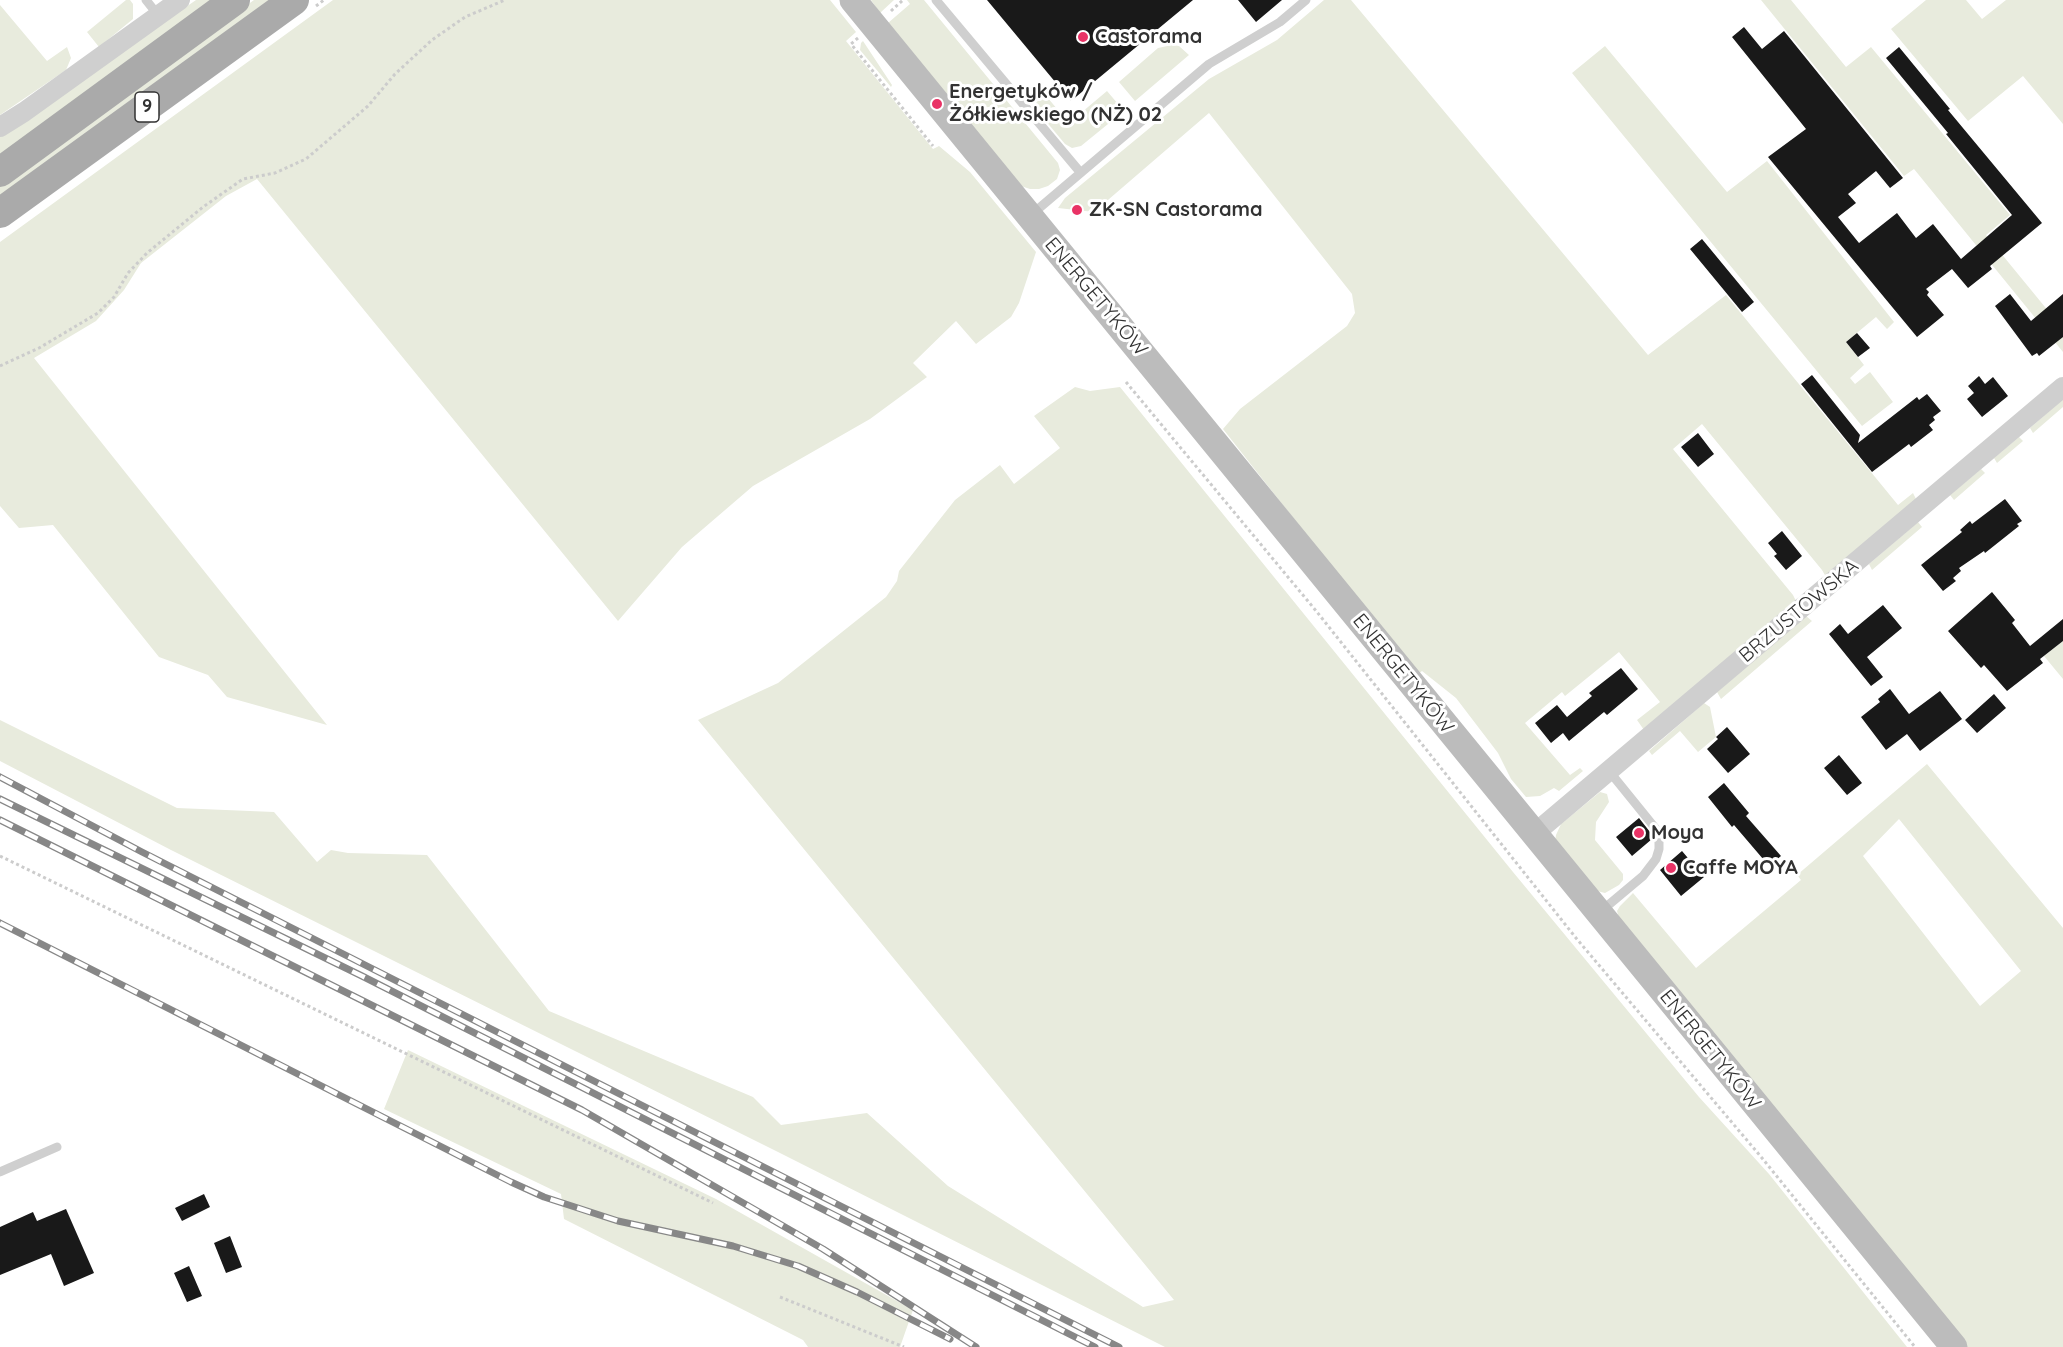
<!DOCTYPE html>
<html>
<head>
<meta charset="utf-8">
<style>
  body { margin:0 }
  canvas { display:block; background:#fff }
</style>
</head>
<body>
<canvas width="2063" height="1347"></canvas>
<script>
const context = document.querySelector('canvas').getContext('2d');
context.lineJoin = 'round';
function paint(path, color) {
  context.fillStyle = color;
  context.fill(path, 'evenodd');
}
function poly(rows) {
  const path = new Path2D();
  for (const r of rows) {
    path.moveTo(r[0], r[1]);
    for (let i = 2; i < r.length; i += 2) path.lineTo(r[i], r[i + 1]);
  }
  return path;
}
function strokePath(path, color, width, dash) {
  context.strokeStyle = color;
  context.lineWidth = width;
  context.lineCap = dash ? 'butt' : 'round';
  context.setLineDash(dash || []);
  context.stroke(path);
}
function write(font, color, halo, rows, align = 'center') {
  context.font = font + ' Quicksand,sans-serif';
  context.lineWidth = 6;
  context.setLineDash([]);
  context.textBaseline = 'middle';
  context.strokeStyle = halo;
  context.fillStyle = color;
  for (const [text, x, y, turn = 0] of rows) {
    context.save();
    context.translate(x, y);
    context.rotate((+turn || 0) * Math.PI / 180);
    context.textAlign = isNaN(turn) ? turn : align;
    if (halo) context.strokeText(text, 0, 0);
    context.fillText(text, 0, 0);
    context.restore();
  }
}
paint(poly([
  [126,0,130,0,133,4,133,19,99,47,87,32],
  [196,0,216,0,0,157,0,135,20,123],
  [254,0,276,0,0,201,0,185],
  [333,0,830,0,856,32,846,41,933,149,939,146,970,172,1036,252,1019,303,1011,317,976,344,956,321,913,363,927,377,870,419,753,486,682,547,618,621,257,179,226,196,141,263,124,290,96,321,34,358,327,725,227,697,208,675,159,657,53,525,19,528,0,506,0,242],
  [871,0,894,0,880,13],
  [907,0,924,0,1058,163,1060,170,1057,179,1048,186,1039,189,1030,189,1021,186,888,23,910,4],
  [1324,0,1351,0,1648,355,1726,295,1898,505,1913,493,1916,499,1826,577,1822,570,1702,424,1673,449,1793,595,1796,601,1644,730,1637,720,1660,702,1619,652,1565,696,1562,692,1525,723,1570,775,1580,768,1583,771,1559,791,1554,788,1540,796,1526,797,1511,779,1498,753,1456,698,1422,671,1417,675,1223,429,1240,409,1347,326,1355,313,1352,294,1209,113,1094,212,1058,208,1065,198,1209,79,1277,40],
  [1761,0,1791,0,1846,67,1871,47,2010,215,1986,235,2063,329,2063,352,1914,169,1904,176],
  [1926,0,1966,0,1982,19,2006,0,2063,0,2063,124,2023,76,1968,121,1891,29],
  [0,5,47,61,67,47,71,58,66,70,0,115],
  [863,41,892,85,891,87,860,50,861,43],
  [1172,45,1179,46,1189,55,1135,101,1119,82,1158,48],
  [1605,46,1727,192,1767,161,1894,322,1887,329,1876,317,1846,342,1864,365,1850,378,1855,384,1870,372,1893,402,1862,426,1572,73],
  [1036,84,1069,123,1107,91,1124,111,1081,146,1072,148,1065,144,1030,102,1031,92],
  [1075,387,1090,391,1120,387,1513,872,1699,1097,1769,1174,1907,1347,1165,1347,778,1152,171,850,0,761,0,720,177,808,274,812,317,862,331,850,348,853,427,855,549,1011,753,1097,781,1125,867,1113,948,1186,1143,1307,1174,1300,698,720,778,683,886,597,897,581,899,571,955,500,1000,465,1014,484,1060,448,1034,416],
  [2063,399,2063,407,2033,433,2030,428],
  [2019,437,2023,441,1997,463,1994,458],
  [1981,469,1985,473,1954,500,1950,495],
  [1918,522,1922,527,1872,570,1869,564],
  [1806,616,1812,621,1721,699,1717,692],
  [2063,641,2063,679,2044,656],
  [1704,703,1710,707,1716,737,1698,752,1680,731,1652,755,1649,751],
  [1927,764,2063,928,2063,1347,1966,1347,1619,918,1617,911,1620,906,1633,893,1696,968,1801,880,1797,875],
  [1899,819,2021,971,1980,1006,1863,856],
  [1600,792,1607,794,1609,802,1596,822,1595,840,1623,874,1623,880,1619,885,1605,893,1597,891,1555,841,1556,835,1561,824],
  [408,1050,716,1199,913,1310,900,1347,808,1347,803,1340,564,1219,561,1194,384,1109]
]), '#e8ebdd');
paint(poly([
  [987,0,1193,0,1071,101],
  [1238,0,1282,0,1256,22],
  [1744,27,1762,49,1784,31,1903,178,1890,188,1876,171,1848,194,1856,203,1838,217,1859,243,1897,213,1916,238,1933,224,1961,259,2012,215,1946,134,1948,133,1886,58,1899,47,1950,109,1948,110,2042,223,1990,266,1992,269,1968,288,1952,269,1926,289,1929,292,1927,295,1944,315,1917,337,1768,157,1806,129,1732,37],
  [1702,239,1754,302,1742,312,1690,249],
  [2010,294,2031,321,2063,294,2063,337,2039,356,2037,353,2032,356,1995,306],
  [1857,333,1870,348,1858,357,1846,342],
  [1812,375,1860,435,1858,443,1917,397,1919,400,1927,394,1941,411,1933,417,1935,420,1929,425,1933,430,1911,447,1909,444,1872,472,1801,384],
  [1979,376,1985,384,1993,377,2008,396,1982,417,1967,399,1974,393,1968,386],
  [1698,433,1714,454,1698,467,1681,447],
  [2005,499,2022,521,2017,524,2019,526,1985,553,1984,551,1959,568,1961,571,1953,578,1956,581,1943,591,1921,565,1962,532,1960,530,1970,521,1972,524],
  [1782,531,1802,556,1786,570,1774,556,1777,554,1768,543],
  [1992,592,2015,620,2012,623,2030,646,2063,619,2063,641,2040,659,2043,663,2007,691,1984,665,1981,668,1948,631],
  [1883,605,1902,628,1867,657,1883,677,1871,686,1829,634,1840,624,1848,634],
  [1621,668,1638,689,1607,715,1604,712,1569,741,1563,733,1551,743,1535,723,1557,705,1567,717,1592,696,1589,693],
  [1890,689,1909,714,1940,691,1962,719,1920,751,1907,734,1886,750,1861,717,1880,702,1878,699],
  [1994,694,2006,708,1977,733,1965,720],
  [1727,727,1750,754,1728,773,1707,749,1718,739,1716,737],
  [1839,755,1862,783,1847,795,1824,768],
  [1724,783,1749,813,1746,816,1781,856,1769,866,1734,825,1732,827,1708,797],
  [1639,818,1650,832,1652,839,1632,856,1616,837],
  [1682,851,1704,877,1681,896,1660,870],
  [204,1194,210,1207,182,1221,175,1208],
  [66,1209,94,1273,64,1286,51,1254,0,1275,0,1227,33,1212,37,1221],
  [230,1236,242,1267,226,1273,214,1243],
  [189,1266,202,1296,187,1302,174,1273]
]), '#191919');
strokePath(poly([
  [316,6,324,0],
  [891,11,903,0],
  [858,38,851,44,933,146],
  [0,366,39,348,98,313,114,297,128,273,147,253,203,207,243,179,275,173,306,159,368,106,395,74,432,40,465,17,505,0],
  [1126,382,1317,612,1576,938,1762,1158,1915,1347],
  [0,856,713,1203],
  [780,1297,904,1347]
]), '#ccc', 3, [3, 3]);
strokePath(poly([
  [146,0,158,15],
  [936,0,1080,172],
  [1031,215,1209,64,1280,22,1306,0],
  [1600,912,1643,876,1656,859,1659,849,1659,838,1656,829,1609,771],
  [0,1172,57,1147]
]), '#cfcfcf', 9);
strokePath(poly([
  [0,127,24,112,180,0],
  [1534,834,2063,387]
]), '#cfcfcf', 20);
strokePath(poly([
  [853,0,1954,1347]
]), '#bcbcbc', 27);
strokePath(poly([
  [0,172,235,0],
  [0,213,294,0]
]), '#aaa', 30);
const rail = poly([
  [0,777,142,852,1119,1347],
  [0,799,362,976,1095,1347],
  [0,820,582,1110,823,1249,976,1347],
  [0,923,511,1182,544,1197,618,1221,733,1246,798,1266,857,1292,950,1339]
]);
strokePath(rail, '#878787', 7);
strokePath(rail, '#fff', 4.5, [14]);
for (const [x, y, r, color] of [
  [1083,37,6,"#e93366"],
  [937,104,6,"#e93366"],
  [1077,210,6,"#e93366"],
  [1639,833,6,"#e93366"],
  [1671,868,6,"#e93366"]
]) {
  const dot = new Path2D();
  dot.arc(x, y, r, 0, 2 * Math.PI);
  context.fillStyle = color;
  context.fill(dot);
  strokePath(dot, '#fff', 2);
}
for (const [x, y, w] of [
  [147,107,24]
]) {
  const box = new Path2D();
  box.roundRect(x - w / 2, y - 15, w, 30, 4.5);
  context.fillStyle = '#fff';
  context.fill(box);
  strokePath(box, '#323232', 1.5);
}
write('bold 18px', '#323232', null, [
  ["9",147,107]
]);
write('bold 20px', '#323232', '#fff', [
  ["Castorama",1095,37],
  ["Energetyków /",949,92],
  ["Żółkiewskiego (NŻ) 02",949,115],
  ["ZK-SN Castorama",1089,210],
  ["Moya",1651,833],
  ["Caffe MOYA",1683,868]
], 'left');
write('20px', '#323232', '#fff', [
  ["ENERGETYKÓW",1096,297,50],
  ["BRZUSTOWSKA",1799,611,-40],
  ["ENERGETYKÓW",1403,674,51],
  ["ENERGETYKÓW",1710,1050,51]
]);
</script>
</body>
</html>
